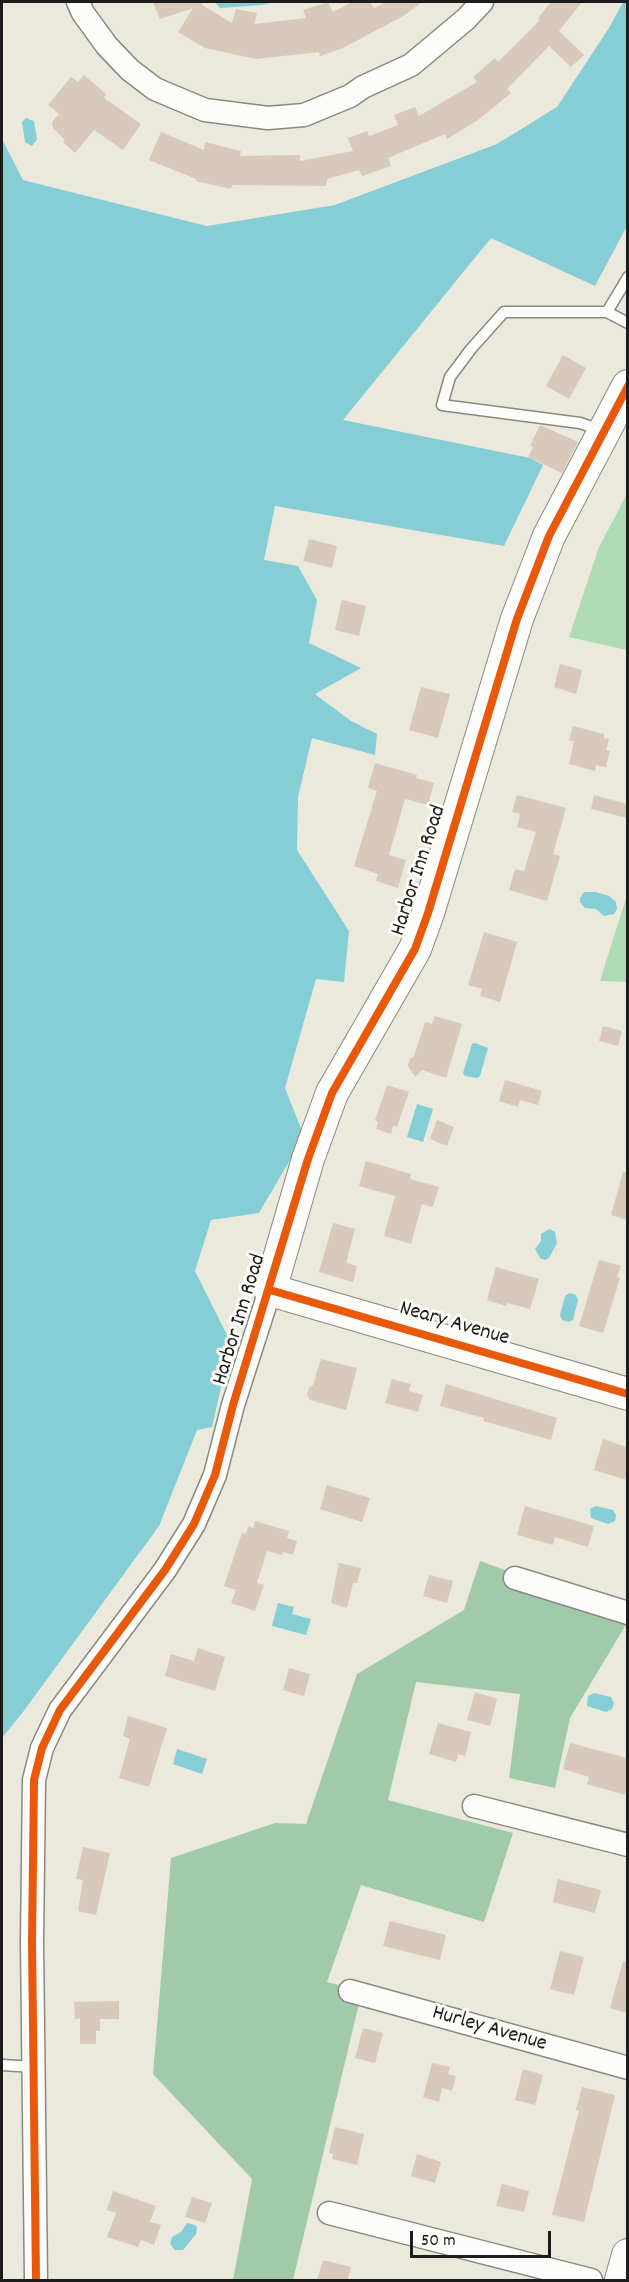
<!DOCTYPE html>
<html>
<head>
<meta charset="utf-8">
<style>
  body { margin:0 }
  #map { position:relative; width:629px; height:2282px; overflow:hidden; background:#ebe8dc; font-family:Dekko,sans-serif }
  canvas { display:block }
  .frame { position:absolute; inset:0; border:3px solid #1c1c1c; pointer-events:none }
  .scale { position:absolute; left:410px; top:2231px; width:141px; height:27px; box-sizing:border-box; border:3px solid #1c1c1c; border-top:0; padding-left:8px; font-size:18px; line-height:21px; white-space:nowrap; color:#1c1c1c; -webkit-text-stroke:4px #fdfcf7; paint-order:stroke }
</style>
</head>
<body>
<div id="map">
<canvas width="629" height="2282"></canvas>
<div class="frame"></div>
<div class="scale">50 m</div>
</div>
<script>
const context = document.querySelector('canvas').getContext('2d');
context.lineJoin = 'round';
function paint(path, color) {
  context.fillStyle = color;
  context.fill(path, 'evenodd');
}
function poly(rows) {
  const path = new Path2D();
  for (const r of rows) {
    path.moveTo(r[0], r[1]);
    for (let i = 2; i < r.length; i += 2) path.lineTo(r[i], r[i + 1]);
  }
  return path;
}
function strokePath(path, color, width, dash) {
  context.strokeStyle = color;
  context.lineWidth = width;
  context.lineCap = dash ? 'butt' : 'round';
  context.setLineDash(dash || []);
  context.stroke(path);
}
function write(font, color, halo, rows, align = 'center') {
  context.font = font + ' Dekko,sans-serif';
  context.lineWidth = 6;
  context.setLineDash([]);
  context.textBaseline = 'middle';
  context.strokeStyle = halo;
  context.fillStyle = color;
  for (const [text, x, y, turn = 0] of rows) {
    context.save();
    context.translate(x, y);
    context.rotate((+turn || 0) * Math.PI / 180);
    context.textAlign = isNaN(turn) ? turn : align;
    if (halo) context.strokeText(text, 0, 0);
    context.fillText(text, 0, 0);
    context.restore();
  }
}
paint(poly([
  [627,494,627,650,569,637,599,547],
  [627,895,627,982,600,981]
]), '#aedbb4');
paint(poly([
  [480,1561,627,1614,627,1623,570,1718,555,1788,509,1778,520,1694,416,1682,388,1800,513,1833,484,1922,361,1885,327,1982,362,1991,293,2280,233,2280,252,2179,153,2074,171,1858,275,1823,306,1824,357,1674,464,1610]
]), '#a1cba8');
paint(poly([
  [215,2,275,2,262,5,220,8],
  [623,2,627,2,627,226,595,286,491,238,343,420,530,458,543,465,504,546,275,506,264,560,298,566,317,600,309,643,361,668,315,694,351,721,377,734,375,755,312,738,298,797,297,850,349,931,344,982,316,979,285,1088,304,1136,259,1213,211,1220,195,1271,231,1343,212,1427,197,1430,159,1526,23,1712,2,1738,2,139,23,180,207,226,335,205,497,144,557,107,609,28],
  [26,118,34,121,37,139,32,146,25,142,22,122],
  [584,892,596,892,609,896,616,902,617,909,614,914,604,916,596,909,585,908,580,902,580,898],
  [475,1043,488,1048,480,1076,477,1078,465,1076,463,1073,472,1044],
  [417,1104,433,1109,423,1142,407,1137],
  [549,1229,555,1232,557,1243,549,1258,545,1260,540,1258,535,1249,541,1241,541,1234],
  [570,1293,576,1295,578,1300,573,1320,568,1322,562,1320,560,1315,565,1296],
  [596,1506,613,1510,616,1515,615,1521,608,1524,591,1518,590,1509],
  [278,1603,294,1607,292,1614,311,1619,306,1635,272,1626],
  [594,1693,611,1697,614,1703,612,1709,606,1712,587,1706,588,1696],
  [177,1749,207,1759,202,1774,173,1764],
  [187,2223,195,2225,197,2227,196,2234,183,2250,175,2250,170,2244,172,2237,181,2232]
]), '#85ced6');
paint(poly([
  [153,2,203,2,202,5,232,23,236,9,257,13,254,24,306,18,303,10,328,2,333,12,352,2,370,2,374,8,386,2,422,2,405,15,343,48,320,56,319,52,256,59,205,48,178,32,193,8,160,19],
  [551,2,582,2,559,31,584,55,571,67,549,46,507,89,511,93,478,120,447,139,445,134,388,158,391,166,362,176,359,170,327,179,326,186,232,185,231,189,196,181,196,179,149,160,161,132,204,150,205,142,241,151,240,156,300,155,300,161,353,151,348,138,367,131,369,136,398,125,394,115,415,107,419,116,477,82,473,77,495,58,498,62,540,20,538,18],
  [84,75,106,94,104,98,141,124,123,150,94,130,75,153,63,142,65,140,53,128,52,122,59,114,48,105,71,77,78,82],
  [563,355,586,368,569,399,546,386],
  [540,425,578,442,562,473,528,457,533,447,530,446],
  [309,539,337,546,332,568,303,561],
  [342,600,366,606,359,636,335,630],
  [560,664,582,670,576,694,554,687],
  [421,687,450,694,438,738,409,730],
  [573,726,604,734,604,738,609,739,606,750,610,751,606,767,596,765,595,771,569,764,574,741,569,740],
  [375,763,417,775,416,778,434,783,428,805,405,799,389,855,406,860,398,888,376,881,378,874,354,866,377,791,368,788],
  [517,795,566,808,553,854,560,856,547,901,509,890,515,869,524,871,536,832,517,827,520,814,512,812],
  [594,795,627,804,627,818,591,809],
  [484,932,517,942,500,1002,480,996,482,989,468,985],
  [435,1016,462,1024,446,1078,422,1070,415,1077,408,1066,410,1059,414,1056,425,1022,432,1024],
  [603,1026,622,1031,618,1046,599,1041],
  [505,1080,542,1091,538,1105,520,1100,518,1107,499,1101],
  [387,1085,409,1092,397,1127,393,1126,391,1134,376,1129,378,1122,375,1120],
  [437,1120,454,1127,447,1146,430,1139],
  [366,1161,411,1174,410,1179,439,1187,433,1207,422,1204,411,1244,384,1236,395,1196,359,1186],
  [623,1172,627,1172,627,1220,611,1215],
  [333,1223,355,1229,346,1263,357,1266,353,1282,319,1272],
  [599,1260,621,1266,617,1277,620,1278,603,1333,579,1326],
  [496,1267,539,1279,530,1309,507,1303,506,1306,487,1300],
  [321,1359,357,1368,346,1410,310,1400,307,1394,309,1388,313,1385],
  [392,1379,411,1384,409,1391,423,1395,418,1412,385,1403],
  [446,1384,557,1418,551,1440,483,1421,484,1418,440,1406],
  [603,1439,627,1447,627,1480,594,1470],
  [327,1485,370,1498,362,1522,320,1509],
  [525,1506,594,1526,588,1547,555,1537,553,1545,517,1535],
  [255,1521,289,1531,287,1538,297,1541,293,1555,283,1552,282,1555,267,1551,257,1583,264,1585,255,1611,231,1603,236,1590,224,1586,242,1533,246,1534,248,1526,253,1528],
  [339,1563,361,1568,357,1583,353,1583,347,1608,331,1603],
  [429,1575,453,1581,447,1603,423,1596],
  [198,1648,225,1657,215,1691,165,1676,171,1654,194,1661],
  [289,1668,310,1674,304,1696,283,1690],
  [475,1692,497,1699,490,1726,467,1720],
  [128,1716,167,1728,149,1787,119,1778,130,1739,123,1736],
  [438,1723,471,1732,465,1756,458,1754,456,1762,429,1754],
  [570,1743,627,1758,627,1786,625,1795,587,1784,589,1777,563,1769],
  [83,1847,110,1853,96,1915,78,1911,83,1880,76,1879],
  [558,1879,601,1890,595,1913,553,1902],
  [390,1921,446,1935,440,1960,383,1946],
  [560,1951,584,1957,574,1995,550,1989],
  [623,1961,627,1962,627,2013,610,2008],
  [119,2001,119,2019,100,2019,100,2031,96,2031,96,2044,80,2044,80,2018,75,2019,74,2002],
  [363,2028,383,2033,375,2063,355,2058],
  [432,2063,450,2067,448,2074,456,2076,452,2091,442,2088,439,2102,423,2097],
  [523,2069,543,2075,535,2105,515,2100],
  [582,2087,615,2095,584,2222,552,2215,579,2111,576,2110],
  [335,2127,364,2134,357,2165,332,2159,333,2154,329,2153],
  [417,2154,441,2162,435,2183,411,2176],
  [502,2184,529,2191,524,2212,496,2206],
  [113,2191,156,2206,150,2222,161,2225,154,2245,141,2240,138,2247,107,2237,116,2213,107,2210],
  [192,2197,212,2203,205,2223,185,2217],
  [323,2260,351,2267,348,2280,317,2280]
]), '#d8c9bb');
const lane = poly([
  [628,277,607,312,628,323],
  [600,430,580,423,442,405,450,377,471,349,504,312,607,312],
  [2,2065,34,2067]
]);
const street = poly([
  [78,2,83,13,107,46,130,70,155,89,205,110,268,118,304,115,350,96,363,87,411,65,466,19,482,2],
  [515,1578,628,1613],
  [474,1806,628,1845],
  [350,1991,628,2068],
  [329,2213,591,2280],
  [36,2280,32,1942,34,1780,42,1748,60,1710,165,1570,194,1524,215,1475,233,1405,270,1290]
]);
const secondary = poly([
  [628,386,549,536,517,619,428,913,415,949,332,1093,308,1159,270,1290,628,1394],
  [621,2280,628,2255]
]);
strokePath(lane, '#8a8882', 13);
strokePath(street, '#8a8882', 25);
strokePath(secondary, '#8a8882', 34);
strokePath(lane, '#fcfcfa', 10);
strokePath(street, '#fcfcfa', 22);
strokePath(secondary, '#fcfcfa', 32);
strokePath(poly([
  [270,1290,628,1394],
  [36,2280,32,1942,34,1780,42,1748,60,1710,165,1570,194,1524,215,1475,233,1405,308,1159,332,1093,415,949,428,913,517,619,549,536,628,386]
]), '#e8590c', 8);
write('22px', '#1c1c1c', '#fdfcf7', [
  ["Harbor Inn Road",420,871,-72],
  ["Harbor Inn Road",241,1320,-73],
  ["Neary Avenue",454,1325,16],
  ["Hurley Avenue",489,2030,16]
]);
</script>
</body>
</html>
